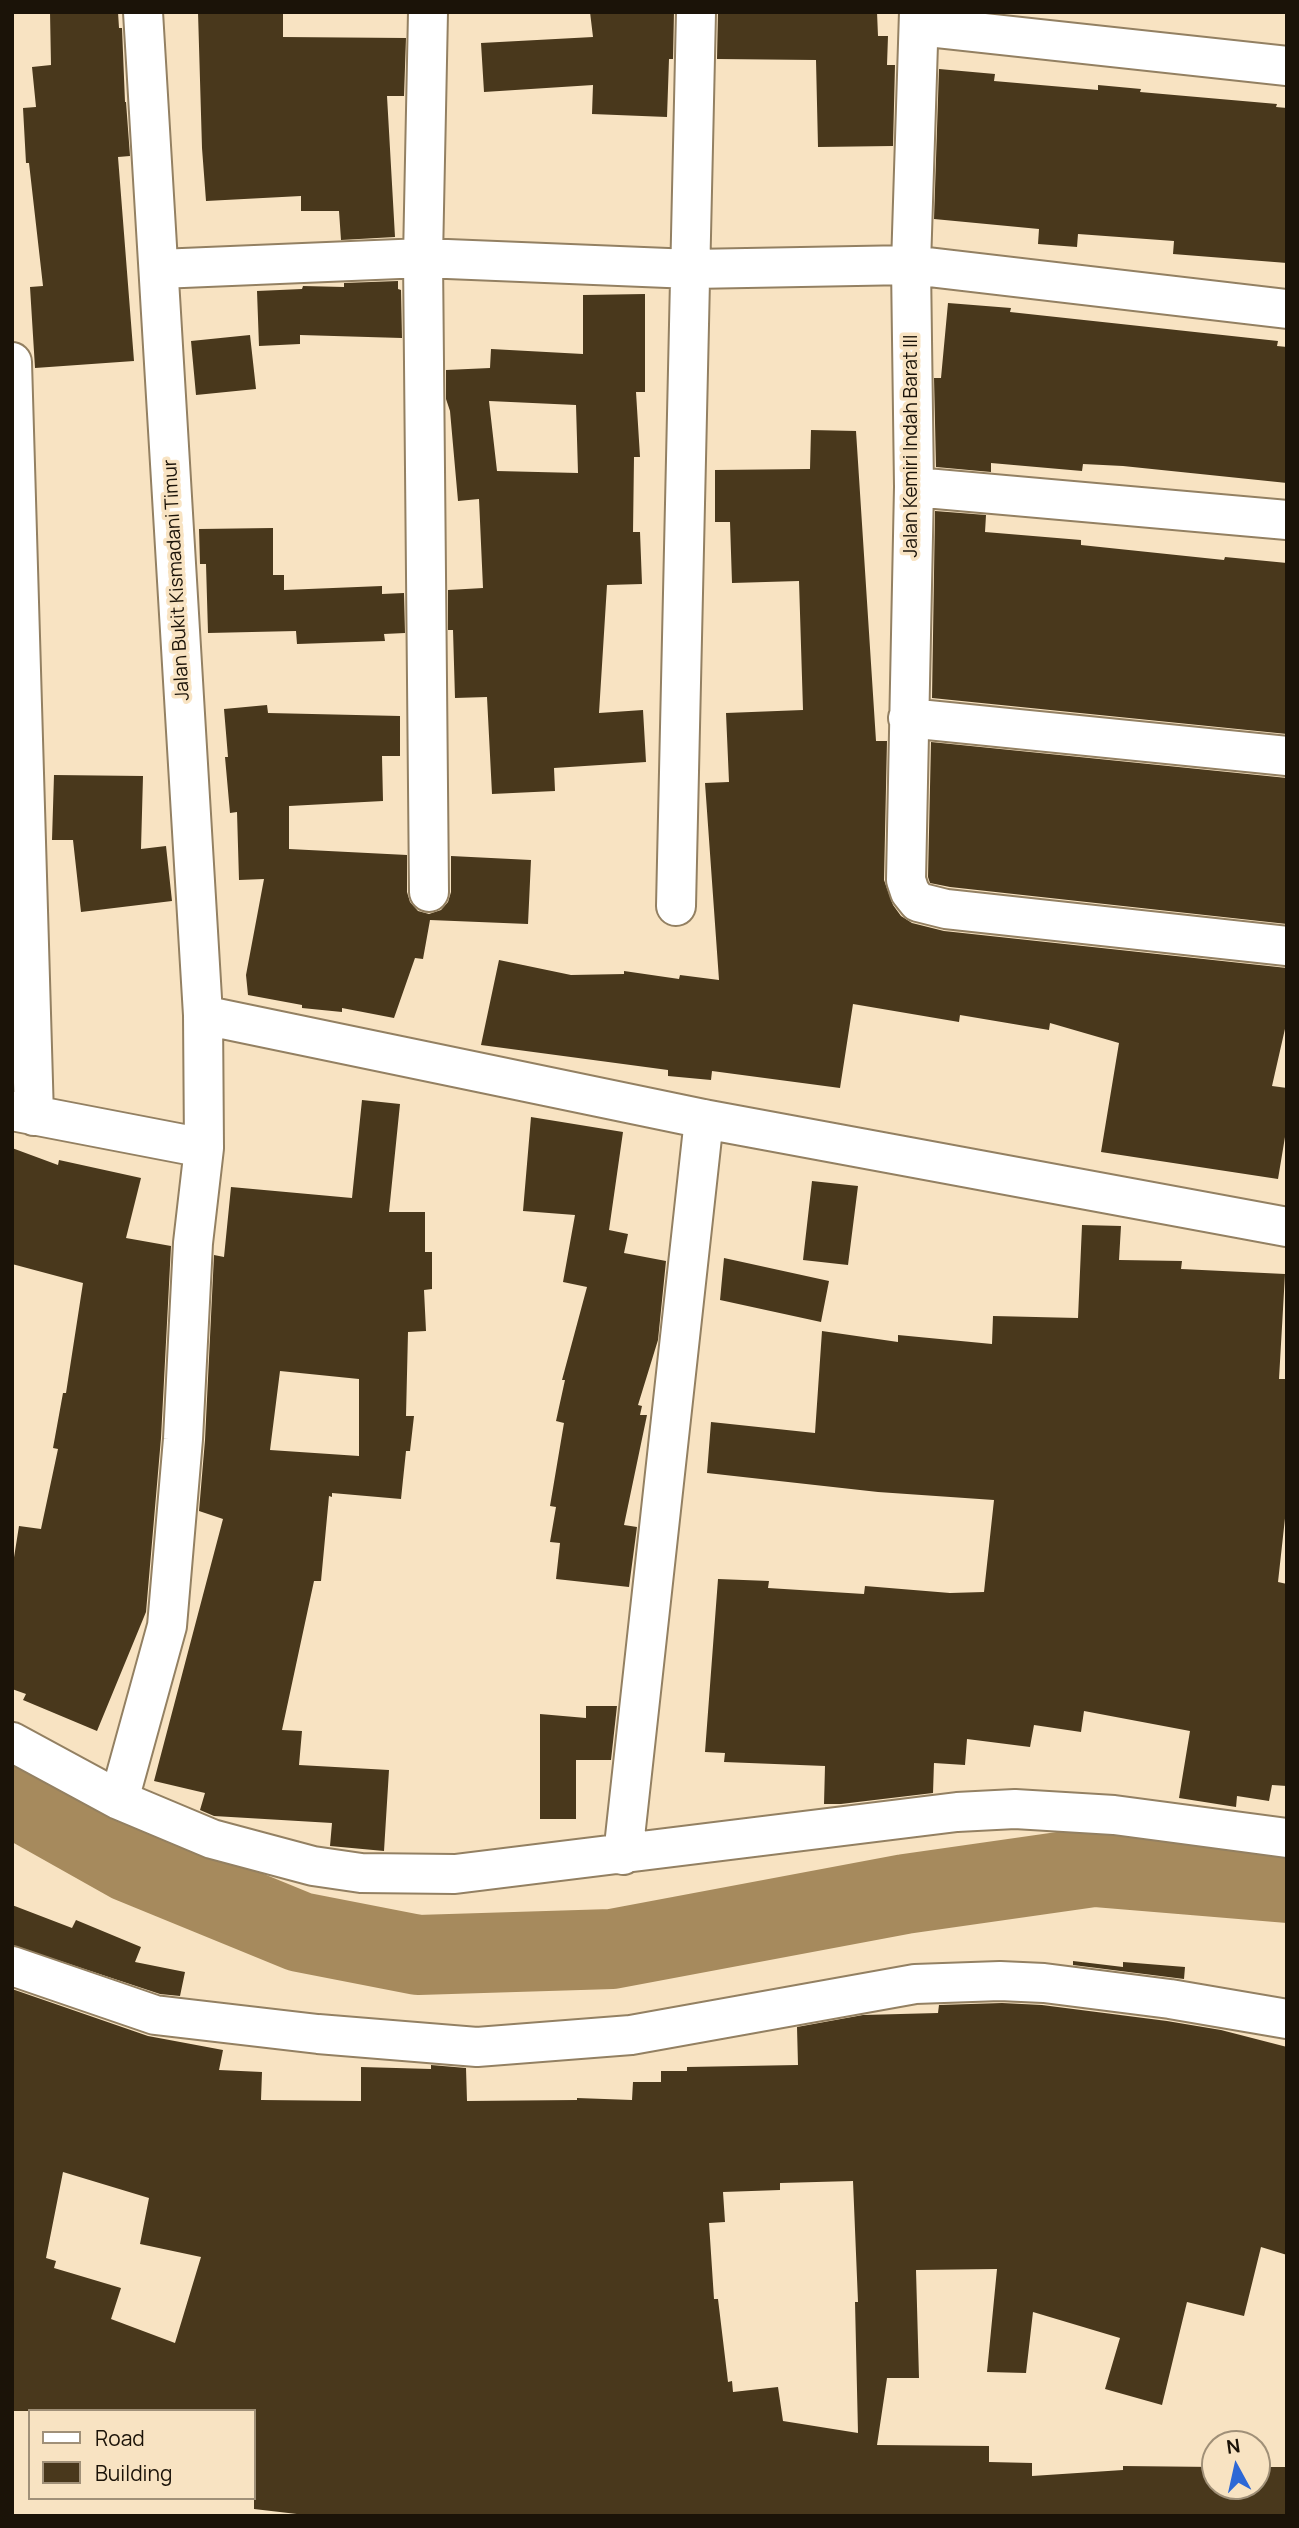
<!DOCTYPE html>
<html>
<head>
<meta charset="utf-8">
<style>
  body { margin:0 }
  #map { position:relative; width:1299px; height:2528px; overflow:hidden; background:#f8e3c2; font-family:Manrope,sans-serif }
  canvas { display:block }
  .frame { position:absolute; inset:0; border:14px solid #1b1308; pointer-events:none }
  .legend { position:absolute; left:28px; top:2409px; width:228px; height:91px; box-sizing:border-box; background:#f8e3c2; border:2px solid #a09078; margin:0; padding:9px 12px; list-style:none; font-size:21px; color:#1b1308 }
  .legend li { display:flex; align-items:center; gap:14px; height:35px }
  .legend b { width:35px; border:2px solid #a09078 }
  .north { position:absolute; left:1201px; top:2430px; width:70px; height:70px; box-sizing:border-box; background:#f8e3c2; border:2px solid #a09078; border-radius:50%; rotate:352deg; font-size:19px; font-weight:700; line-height:28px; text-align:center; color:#1b1308 }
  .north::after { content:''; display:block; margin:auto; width:24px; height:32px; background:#2d68d6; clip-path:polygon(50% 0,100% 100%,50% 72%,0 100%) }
</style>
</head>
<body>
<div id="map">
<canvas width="1299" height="2528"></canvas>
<div class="frame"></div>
<ul class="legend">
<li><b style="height:9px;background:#fff"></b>Road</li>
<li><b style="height:19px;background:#49381c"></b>Building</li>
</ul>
<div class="north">N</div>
</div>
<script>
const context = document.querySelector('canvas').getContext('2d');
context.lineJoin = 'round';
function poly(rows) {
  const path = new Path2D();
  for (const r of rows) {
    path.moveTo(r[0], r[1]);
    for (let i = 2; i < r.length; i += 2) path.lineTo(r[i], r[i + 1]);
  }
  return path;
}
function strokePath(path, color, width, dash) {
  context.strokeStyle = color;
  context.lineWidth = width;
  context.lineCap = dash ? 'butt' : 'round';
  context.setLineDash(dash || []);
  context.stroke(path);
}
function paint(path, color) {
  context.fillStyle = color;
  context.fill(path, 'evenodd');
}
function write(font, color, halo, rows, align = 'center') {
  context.font = font + ' Manrope,sans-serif';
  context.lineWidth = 7;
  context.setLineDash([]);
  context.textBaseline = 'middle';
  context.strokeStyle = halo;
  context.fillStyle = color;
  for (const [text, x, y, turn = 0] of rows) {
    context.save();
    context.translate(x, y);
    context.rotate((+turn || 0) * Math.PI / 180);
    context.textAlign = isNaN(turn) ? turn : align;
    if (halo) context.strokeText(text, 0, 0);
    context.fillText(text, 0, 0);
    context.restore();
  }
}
strokePath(poly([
  [12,1796,129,1862,300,1932,418,1955,612,1949,905,1894,1094,1867,1287,1883]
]), '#a68a5d', 80);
paint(poly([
  [50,12,118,12,119,28,122,28,125,102,126,102,130,156,118,157,134,361,35,368,30,287,43,286,29,163,26,163,23,108,36,107,32,67,51,65],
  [198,12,283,12,283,37,406,38,404,96,387,96,395,237,341,240,339,211,301,211,301,196,206,201,202,148],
  [590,12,674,12,673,59,669,59,667,117,592,114,593,85,484,92,481,43,593,37],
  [718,12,877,12,878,36,888,36,887,65,895,65,893,146,818,147,816,60,717,59],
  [939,69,995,74,994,81,1098,90,1098,85,1141,89,1140,92,1277,104,1276,107,1287,108,1287,263,1173,254,1174,241,1078,234,1077,247,1038,244,1039,229,934,219],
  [398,281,398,289,401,290,402,338,300,335,300,344,259,346,257,291,302,289,303,286,344,287,344,283],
  [645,294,645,392,636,392,640,457,634,457,633,532,640,532,642,584,607,585,599,713,643,710,646,762,554,768,555,791,492,794,487,697,455,698,453,630,448,630,448,590,483,588,479,499,458,501,450,411,446,399,446,370,490,368,491,349,583,354,583,295],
  [489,401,576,405,578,473,497,471],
  [948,303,1011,308,1010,312,1278,341,1277,346,1287,347,1287,483,1123,466,1083,464,1082,471,991,463,991,472,936,467,934,378,941,378],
  [250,335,256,389,196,395,191,341],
  [811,430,856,431,876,741,887,741,884,880,893,905,901,916,912,923,944,931,1287,968,1287,1020,1272,1086,1287,1088,1287,1125,1278,1179,1101,1152,1119,1043,1050,1023,1049,1030,960,1015,959,1022,853,1004,840,1088,712,1071,711,1080,668,1076,668,1070,481,1045,499,960,571,975,624,974,624,971,679,979,680,975,719,980,705,783,729,782,726,713,803,710,799,581,732,583,730,522,715,522,715,470,810,469],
  [935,511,986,515,985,532,1081,540,1081,545,1224,560,1225,557,1287,563,1287,734,932,698],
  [273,528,273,575,284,575,284,590,382,586,382,594,404,593,405,633,384,634,385,641,297,644,296,631,208,633,206,564,200,564,199,529],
  [267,705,268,713,400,716,400,756,382,756,383,801,289,806,289,849,407,855,407,892,410,902,418,911,429,914,441,910,448,902,451,892,451,856,531,860,528,924,430,920,423,959,415,958,394,1018,342,1008,342,1012,302,1008,302,1005,248,995,246,975,264,879,239,880,237,812,230,813,225,757,228,757,224,709],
  [931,742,1287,778,1287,924,950,887,930,883,928,877],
  [54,775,143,776,141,849,166,846,172,901,81,912,73,840,52,840],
  [362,1100,400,1104,389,1212,425,1212,425,1252,432,1252,432,1289,424,1290,426,1331,408,1332,406,1416,414,1416,410,1451,406,1451,401,1499,332,1493,332,1497,329,1496,321,1581,314,1581,282,1730,302,1731,299,1765,389,1770,384,1851,330,1846,332,1823,214,1816,200,1810,205,1793,154,1781,223,1519,199,1511,205,1440,214,1255,224,1257,231,1187,352,1198],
  [280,1371,359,1379,359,1456,270,1450],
  [531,1117,623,1132,609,1230,628,1234,624,1253,666,1261,658,1340,638,1405,642,1406,640,1415,647,1415,624,1525,637,1527,629,1587,556,1579,560,1543,550,1542,556,1507,550,1506,564,1423,556,1421,565,1380,562,1380,587,1287,563,1282,575,1215,523,1211],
  [12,1148,58,1165,59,1160,141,1178,126,1238,171,1246,161,1438,146,1612,97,1731,23,1700,26,1694,12,1689,12,1570,19,1526,41,1529,58,1449,53,1448,63,1393,66,1393,83,1283,12,1264],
  [812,1181,858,1186,848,1265,803,1260],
  [1082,1225,1121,1226,1119,1260,1182,1261,1181,1269,1285,1274,1279,1379,1287,1379,1287,1500,1278,1582,1287,1584,1287,1786,1272,1785,1269,1801,1237,1796,1236,1807,1179,1798,1190,1731,1084,1711,1081,1732,1034,1725,1030,1747,967,1739,965,1765,934,1763,933,1793,841,1804,824,1804,825,1766,724,1762,725,1753,705,1752,718,1579,769,1581,768,1588,864,1594,865,1586,950,1593,984,1592,994,1500,878,1492,707,1473,711,1422,815,1433,822,1331,898,1342,898,1335,992,1344,993,1316,1078,1318],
  [724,1258,829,1281,821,1322,720,1300],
  [586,1706,617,1706,611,1760,576,1760,576,1819,540,1819,540,1714,586,1718],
  [12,1905,72,1928,76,1920,141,1947,135,1962,185,1972,180,1996,160,1994,12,1945],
  [1073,1961,1123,1967,1123,1962,1185,1967,1184,1979,1073,1965],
  [12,1989,148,2036,223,2050,219,2070,262,2072,261,2100,361,2101,361,2067,431,2069,431,2065,466,2068,467,2101,577,2100,577,2098,632,2100,633,2082,661,2082,661,2071,687,2071,687,2067,798,2065,797,2027,863,2015,938,2013,939,2005,1002,2003,1042,2005,1167,2021,1221,2030,1287,2047,1287,2255,1261,2247,1244,2316,1187,2302,1162,2405,1105,2389,1120,2338,1033,2312,1026,2373,987,2372,997,2269,916,2270,919,2378,887,2378,877,2445,989,2446,989,2462,1032,2463,1032,2476,1123,2470,1123,2466,1215,2467,1215,2486,1257,2486,1257,2467,1287,2467,1287,2516,314,2516,254,2509,254,2411,12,2411],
  [63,2172,149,2198,140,2244,201,2257,175,2343,111,2319,121,2288,54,2268,56,2261,46,2258],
  [853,2181,858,2302,855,2302,858,2433,783,2421,778,2387,733,2392,732,2381,728,2382,718,2299,714,2299,709,2223,725,2222,723,2192,780,2190,780,2183]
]), '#49381c');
const street = poly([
  [428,12,423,258,429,892],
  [919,12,911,265,914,487,906,880,910,892,918,902,946,909,1287,946],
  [919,26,1287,66],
  [159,269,423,258,692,269,911,265,1287,309],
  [12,362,34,1116],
  [914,487,1287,520],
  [908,718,1287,756],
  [676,906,696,12],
  [203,1015,704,1119,1287,1227],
  [12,1111,204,1148],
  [12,1742,119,1800,212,1839,313,1866,361,1873,455,1874,957,1812,1015,1809,1114,1815,1287,1838],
  [119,1800,167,1626,183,1439,193,1243,204,1148,203,1015,143,12],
  [623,1855,704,1119],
  [12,1966,155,2015,318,2034,477,2047,631,2035,915,1984,1000,1981,1044,1983,1170,1999,1287,2019]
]);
strokePath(street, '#938062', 42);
strokePath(street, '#fff', 38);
write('19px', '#1b1308', '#f8e3c2', [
  ["Jalan Kemiri Indah Barat III",912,446,-90],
  ["Jalan Bukit Kismadani Timur",177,580,-93]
]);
</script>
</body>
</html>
